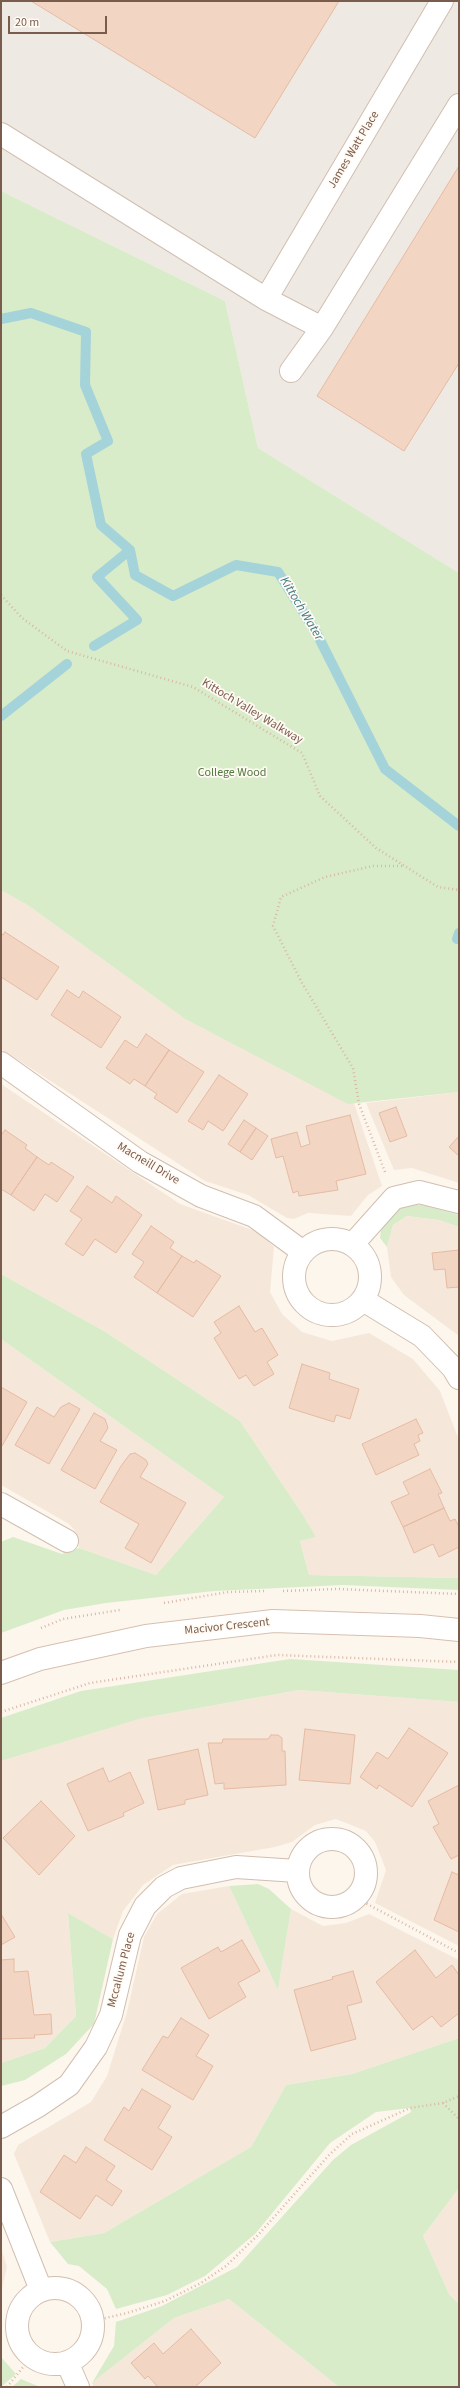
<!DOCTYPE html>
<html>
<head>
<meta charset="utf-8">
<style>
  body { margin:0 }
  #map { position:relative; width:460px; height:2388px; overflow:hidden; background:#fdf6ec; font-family:"Source Sans 3",sans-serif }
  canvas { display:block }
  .frame { position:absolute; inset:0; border:2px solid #7a5c4d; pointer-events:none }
  .scale { position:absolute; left:8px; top:16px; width:99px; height:18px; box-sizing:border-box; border:2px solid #7a5c4d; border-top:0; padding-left:5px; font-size:12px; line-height:14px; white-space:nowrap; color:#7a5c4d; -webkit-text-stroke:3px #fffaf3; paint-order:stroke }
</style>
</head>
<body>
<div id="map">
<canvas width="460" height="2388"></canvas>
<div class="frame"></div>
<div class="scale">20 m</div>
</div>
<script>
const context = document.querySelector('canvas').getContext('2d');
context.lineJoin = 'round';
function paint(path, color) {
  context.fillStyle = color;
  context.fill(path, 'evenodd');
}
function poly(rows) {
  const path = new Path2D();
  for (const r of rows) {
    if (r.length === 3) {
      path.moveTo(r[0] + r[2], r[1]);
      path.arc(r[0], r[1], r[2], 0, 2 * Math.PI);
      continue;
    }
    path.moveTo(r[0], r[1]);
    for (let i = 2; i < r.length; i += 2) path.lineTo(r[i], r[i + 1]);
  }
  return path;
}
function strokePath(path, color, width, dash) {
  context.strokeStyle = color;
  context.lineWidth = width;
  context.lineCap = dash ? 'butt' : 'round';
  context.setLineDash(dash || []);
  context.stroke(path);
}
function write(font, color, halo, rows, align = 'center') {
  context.font = font + ' "Source Sans 3",sans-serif';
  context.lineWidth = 3.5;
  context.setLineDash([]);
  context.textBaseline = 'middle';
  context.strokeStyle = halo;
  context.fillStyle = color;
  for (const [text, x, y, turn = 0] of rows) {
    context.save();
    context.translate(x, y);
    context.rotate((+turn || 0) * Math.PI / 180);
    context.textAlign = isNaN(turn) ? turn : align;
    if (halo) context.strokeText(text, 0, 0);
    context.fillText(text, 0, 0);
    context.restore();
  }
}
paint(poly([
  [1,890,29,906,185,1019,348,1103,354,1103,382,1186,368,1195,351,1216,308,1213,294,1219,287,1218,248,1195,205,1181,1,1049],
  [1,1084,180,1204,258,1232,274,1247,270,1292,282,1314,302,1332,332,1341,369,1333,413,1359,440,1391,459,1440,459,1578,309,1575,300,1541,315,1537,301,1512,240,1421,104,1331,1,1274],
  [459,1092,459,1183,412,1168,394,1170,366,1103],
  [407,1216,439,1220,459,1227,459,1336,404,1295,391,1277,387,1247,393,1225],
  [1,1339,224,1497,156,1575,79,1548,76,1532,69,1524,1,1485],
  [299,1690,459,1702,459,1946,375,1903,386,1870,375,1842,366,1831,336,1819,315,1825,292,1842,275,1847,173,1865,143,1885,123,1911,113,1939,68,1913,76,2016,45,2048,1,2063,1,1761,143,1718],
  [229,1886,278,1990,291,1909,323,1926,346,1923,369,1914,459,1960,459,2038,352,2074,286,2085,251,2147,104,2233,50,2242,14,2154,18,2145,91,2102,107,2076,127,2012,144,1937,157,1914,182,1894],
  [459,2188,459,2304,449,2294,423,2236],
  [1,2248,7,2267,1,2292],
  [229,2299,339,2387,94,2387,92,2383,174,2318]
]), '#f5e8da');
paint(poly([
  [1,1,459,1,459,573,258,448,225,301,1,191]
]), '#efe9e4');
paint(poly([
  [1,191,225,301,258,448,459,573,459,1092,348,1104,185,1019,29,906,1,890],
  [402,1205,423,1205,459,1215,459,1227,439,1220,407,1216,393,1225,387,1247,380,1238,381,1229],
  [1,1274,104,1331,240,1421,301,1512,316,1537,300,1541,309,1575,459,1578,459,1590,343,1585,214,1591,106,1603,64,1610,1,1633,1,1542,13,1537,62,1554,79,1548,156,1575,224,1497,1,1339],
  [290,1659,459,1670,459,1702,299,1690,143,1718,1,1761,1,1718,81,1691],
  [258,1884,269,1889,291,1909,278,1990,229,1886],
  [68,1913,113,1939,94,2024,66,2054,25,2080,1,2086,1,2063,45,2048,76,2016],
  [459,2038,459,2188,423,2236,449,2294,459,2304,459,2387,339,2387,229,2299,174,2318,92,2383,114,2346,116,2322,162,2306,237,2267,333,2160,351,2145,411,2112,410,2108,376,2112,330,2143,255,2234,205,2276,167,2295,116,2309,107,2289,79,2266,68,2264,50,2242,104,2233,251,2147,286,2085,352,2074],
  [1,2357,16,2374,1,2387],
  [21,2379,40,2387,12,2387]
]), '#d8ecc9');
strokePath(poly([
  [1,319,31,313,86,332,85,385,108,441,86,454,101,525,130,550,135,575,173,596,236,565,278,572,317,634,385,769,459,826],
  [94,646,137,620,97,577,130,550],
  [1,716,67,664],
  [457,939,459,933]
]), '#a5d3da', 10);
const building = poly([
  [31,1,339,1,255,138,31,1],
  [459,166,459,363,404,451,317,396,459,166],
  [5,932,59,967,37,1000,1,977,1,933,3,935,5,932],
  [67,990,79,998,83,991,121,1017,101,1048,51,1015,67,990],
  [146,1034,169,1050,145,1086,134,1079,130,1084,106,1068,125,1040,137,1048,146,1034],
  [169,1050,204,1072,177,1113,154,1098,157,1094,145,1086,169,1050],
  [219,1075,248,1094,223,1131,208,1121,203,1130,188,1121,219,1075],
  [396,1107,407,1136,390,1142,379,1113,396,1107],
  [350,1115,366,1174,336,1181,338,1190,299,1196,298,1191,293,1193,283,1156,276,1158,271,1139,297,1132,301,1147,310,1144,306,1126,350,1115],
  [244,1120,256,1128,240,1152,228,1144,244,1120],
  [256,1128,268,1136,252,1160,240,1152,256,1128],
  [5,1130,27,1145,25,1148,37,1157,11,1195,1,1189,1,1135,5,1130],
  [459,1136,459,1156,449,1147,459,1136],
  [37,1157,49,1165,51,1162,74,1177,57,1202,45,1194,34,1211,11,1195,37,1157],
  [87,1186,112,1203,116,1196,142,1215,116,1253,95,1239,83,1256,65,1244,82,1219,70,1211,87,1186],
  [151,1226,174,1242,170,1248,182,1256,157,1293,134,1277,144,1262,132,1254,151,1226],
  [459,1250,459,1287,447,1288,445,1269,434,1270,432,1253,459,1250],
  [182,1256,194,1263,196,1260,221,1276,193,1317,157,1293,182,1256],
  [239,1306,255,1332,262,1328,278,1355,267,1362,274,1374,254,1386,246,1375,239,1379,214,1338,221,1333,214,1322,239,1306],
  [302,1364,330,1373,329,1379,359,1389,350,1419,336,1415,334,1422,289,1408,302,1364],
  [1,1387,27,1402,2,1446,1,1446,1,1387],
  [69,1403,80,1409,49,1464,15,1445,37,1407,54,1417,61,1407,69,1403],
  [94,1413,105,1419,108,1428,100,1441,117,1450,95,1489,61,1470,94,1413],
  [416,1419,423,1433,418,1435,420,1441,414,1444,419,1455,376,1475,362,1444,416,1419],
  [135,1453,146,1460,148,1464,140,1477,186,1503,151,1563,125,1548,139,1524,100,1502,121,1466,130,1454,135,1453],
  [430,1469,442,1493,438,1494,444,1508,403,1527,391,1502,409,1494,403,1482,430,1469],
  [444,1508,450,1521,455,1519,459,1527,459,1547,439,1557,433,1544,414,1553,403,1527,444,1508],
  [409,1728,448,1753,412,1807,379,1785,377,1789,360,1777,377,1752,388,1759,409,1728],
  [305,1729,355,1735,350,1784,299,1780,305,1729],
  [271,1735,278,1735,282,1738,282,1751,285,1751,286,1785,224,1789,224,1783,215,1784,208,1743,222,1743,223,1739,268,1739,271,1735],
  [198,1749,208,1795,185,1800,185,1804,158,1810,148,1760,198,1749],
  [103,1768,109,1782,130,1772,144,1803,123,1813,124,1816,88,1831,67,1784,103,1768],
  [459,1785,459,1855,451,1859,433,1827,439,1824,428,1801,459,1785],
  [41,1801,75,1836,39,1875,3,1838,41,1801],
  [452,1872,459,1875,459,1932,434,1920,452,1872],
  [1,1914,15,1937,1,1945,1,1914],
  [242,1940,260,1971,238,1983,246,1997,209,2019,181,1968,218,1947,221,1952,242,1940],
  [415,1950,436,1978,452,1965,459,1975,459,2013,441,2027,432,2016,413,2030,376,1982,415,1950],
  [14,1959,14,1972,28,1971,34,2015,51,2014,52,2034,34,2035,35,2038,1,2039,1,1960,14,1959],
  [353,1971,362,2002,347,2006,356,2039,311,2051,294,1990,333,1979,332,1977,353,1971],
  [181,2018,209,2035,196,2056,213,2066,193,2100,142,2070,163,2036,168,2038,181,2018],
  [142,2089,171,2106,158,2128,172,2137,152,2170,104,2140,124,2107,129,2111,142,2089],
  [86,2147,115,2166,106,2180,122,2191,112,2206,96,2195,80,2219,40,2192,64,2155,76,2163,86,2147],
  [191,2329,221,2363,195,2387,158,2387,148,2376,145,2379,131,2363,154,2343,163,2354,191,2329]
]);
paint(building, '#f3d5c3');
strokePath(building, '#e6bba3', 1);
const street = poly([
  [1,134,266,299,322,328],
  [266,299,442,1],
  [291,371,322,328,459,105],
  [1,1063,140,1162,201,1196,254,1216,303,1252],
  [332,1277,38],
  [352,1245,394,1198,419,1192,459,1202],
  [363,1300,422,1336,453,1368,459,1378],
  [1,1504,67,1541],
  [332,1873,34],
  [1,2127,38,2106,69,2085,96,2047,111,2015,130,1935,145,1906,164,1887,181,1878,236,1867,297,1871],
  [1,2189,41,2290],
  [55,2326,38],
  [67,2362,78,2387]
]);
const secondary = poly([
  [1,1673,40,1659,146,1636,273,1621,420,1626,459,1630]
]);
strokePath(street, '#d1beb0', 24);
strokePath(secondary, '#d6c0b0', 24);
strokePath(poly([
  [1,595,22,618,67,651,193,687,302,753,320,796,376,848,438,887,459,890],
  [385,1172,359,1104,353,1068,302,983,273,926,281,897,325,877,373,866,405,866],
  [283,1591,337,1589,459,1594],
  [164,1603,228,1592,264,1591],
  [41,1628,63,1619,120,1610],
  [1,1712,90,1683,277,1655,459,1662],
  [356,1898,459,1953],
  [443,2103,459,2119],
  [93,2321,127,2313,165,2301,201,2283,226,2266,259,2234,329,2155,352,2134,410,2108,443,2103,459,2096],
  [7,2387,32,2356]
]), '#d9b8a5', 2.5, [1, 3]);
strokePath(street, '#fff', 22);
strokePath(secondary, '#fff', 22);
write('12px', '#7a5c4d', '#fffaf3', [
  ["James Watt Place",354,150,-59],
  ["Kittoch Valley Walkway",252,712,31],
  ["Macneill Drive",148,1164,31],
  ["Macivor Crescent",227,1627,-6],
  ["Mccallum Place",122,1970,-75]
]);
write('12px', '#537a41', '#fffaf3', [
  ["College Wood",232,773]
]);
write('italic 13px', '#437c86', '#fffaf3', [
  ["Kittoch Water",301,609,59]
]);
</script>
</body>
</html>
